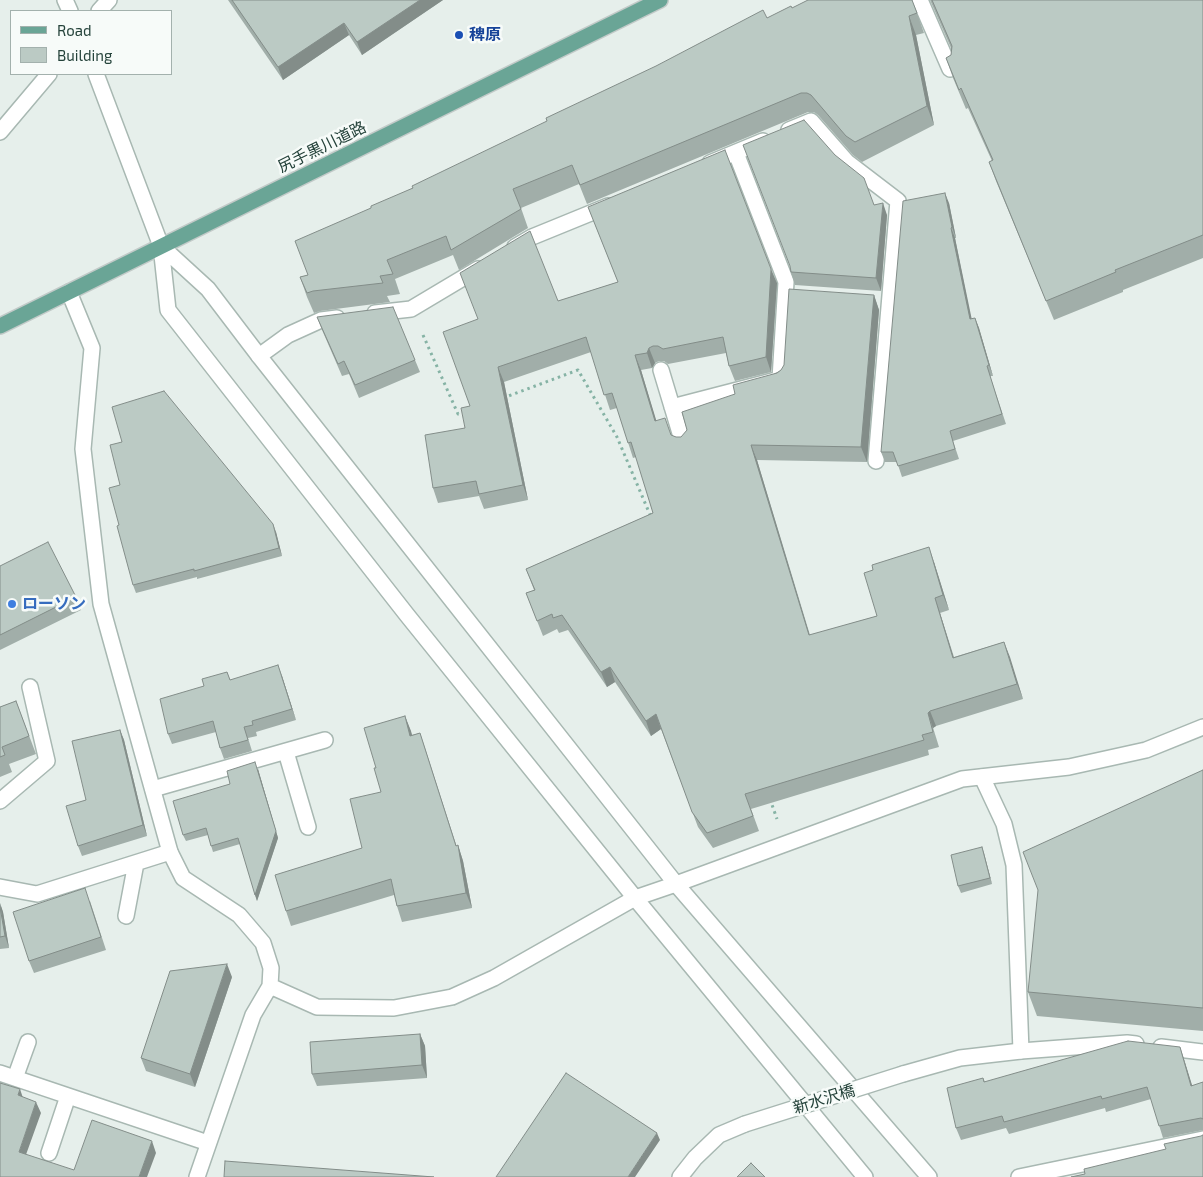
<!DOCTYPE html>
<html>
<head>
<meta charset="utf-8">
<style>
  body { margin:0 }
  #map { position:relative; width:1203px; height:1177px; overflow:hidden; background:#e6efeb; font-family:"Exo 2",sans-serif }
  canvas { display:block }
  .legend { position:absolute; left:10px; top:10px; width:162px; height:65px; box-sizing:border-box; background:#f7fbf9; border:1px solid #a3b1ad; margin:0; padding:6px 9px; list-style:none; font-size:15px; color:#24423a }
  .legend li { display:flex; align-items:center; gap:10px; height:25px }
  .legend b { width:25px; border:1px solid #a3b1ad }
</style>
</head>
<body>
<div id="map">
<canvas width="1203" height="1177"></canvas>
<ul class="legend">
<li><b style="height:6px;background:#6aa596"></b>Road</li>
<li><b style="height:14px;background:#bbcac4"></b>Building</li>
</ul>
</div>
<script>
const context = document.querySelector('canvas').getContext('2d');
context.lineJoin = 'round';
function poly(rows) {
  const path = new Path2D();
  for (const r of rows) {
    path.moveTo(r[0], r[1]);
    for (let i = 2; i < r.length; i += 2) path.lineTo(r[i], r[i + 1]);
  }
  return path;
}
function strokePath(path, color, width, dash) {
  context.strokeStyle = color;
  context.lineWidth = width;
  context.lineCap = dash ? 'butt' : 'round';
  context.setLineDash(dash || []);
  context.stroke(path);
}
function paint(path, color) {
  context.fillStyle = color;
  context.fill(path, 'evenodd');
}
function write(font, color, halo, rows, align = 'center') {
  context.font = font + ' "Exo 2","Noto Sans JP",sans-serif';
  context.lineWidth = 5;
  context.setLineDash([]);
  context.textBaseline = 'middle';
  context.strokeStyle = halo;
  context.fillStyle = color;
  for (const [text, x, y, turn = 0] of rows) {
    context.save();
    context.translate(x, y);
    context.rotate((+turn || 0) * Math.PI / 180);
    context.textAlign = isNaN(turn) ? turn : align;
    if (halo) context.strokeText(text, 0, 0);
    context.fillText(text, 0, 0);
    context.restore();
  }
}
const service = poly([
  [920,0,950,69],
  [789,130,811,121,847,162,898,201,876,461],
  [710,163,763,141],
  [515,247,532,237,608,206],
  [375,313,411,309,478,269],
  [259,356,288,335,321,320,337,318],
  [661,370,683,443],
  [672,407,780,379,786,282,736,153],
  [286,752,308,827],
  [982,777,1004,824,1014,865,1021,1051],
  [153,789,325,740],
  [0,801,47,761,30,687],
  [0,887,37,894,170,852],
  [126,916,136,863],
  [0,1073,208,1143],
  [15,1078,28,1042],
  [49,1153,68,1096]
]);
const minor = poly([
  [69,292,92,348,83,449,101,604,170,852,183,878,239,915,263,943,271,968,270,986,253,1015,197,1177],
  [270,986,317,1007,394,1008,452,997,494,978,635,898,676,884,962,779,1069,767,1146,750,1203,727],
  [1161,1047,1203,1052],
  [903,1074,960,1058,1021,1051,1127,1043,1136,1044],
  [680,1177,695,1158,719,1135,745,1124],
  [1019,1177,1203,1139]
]);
const tertiary = poly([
  [65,0,70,11],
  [99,11,109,0],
  [96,74,161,246,168,310,407,615,635,898,865,1177],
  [0,132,49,74],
  [161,246,208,289,259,356,676,884,929,1177]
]);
const primary = poly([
  [0,326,660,0]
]);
strokePath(service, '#a8b8b2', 18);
strokePath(minor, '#a8b8b2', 18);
strokePath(tertiary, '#a8b8b2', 18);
strokePath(primary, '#c2cac8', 18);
strokePath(poly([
  [423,335,458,414,465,412],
  [503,398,578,370,617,437,651,517],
  [770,799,777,819]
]), '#86b3a5', 3, [2.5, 4]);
strokePath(service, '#fff', 15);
strokePath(minor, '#fff', 15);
strokePath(tertiary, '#fff', 15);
strokePath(primary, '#6aa596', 15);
const minorBridge = poly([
  [745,1124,903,1074]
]);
strokePath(minorBridge, '#a8b8b2', 18, []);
strokePath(minorBridge, '#fff', 15);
paint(poly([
  [228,0,443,0,362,55,349,35,283,80],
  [930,0,1203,0,1203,258,1123,290,1123,292,1054,320,996,181,989,162,992,161,968,108,966,109,953,78,946,58,951,55,951,48],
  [792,8,917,13,924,33,916,35,934,125,862,162,853,155,818,115,814,112,808,112,587,204,579,184,521,208,528,228,459,270,453,255,395,279,400,294,387,296,390,302,320,311,314,313,307,297,300,277,308,275,371,208,767,18],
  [949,203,956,238,955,238,971,319,975,318,979,328,993,376,990,376,1006,424,953,441,959,459,902,477,897,462,885,462,881,452],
  [874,205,887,215,881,291,795,285,791,272],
  [588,207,777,283,771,372,735,381,729,366,726,353,668,364,664,361,659,361,655,363,652,368,641,370,656,421,671,435,676,437,681,437,735,394,781,370,874,295,879,310,867,462,757,460,810,635,877,616,934,562,949,610,940,613,954,657,1004,642,1023,699,936,726,933,728,939,747,928,750,929,755,751,809,759,831,713,848,698,827,661,729,651,736,615,682,607,687,568,630,559,633,557,629,543,636,526,593,534,590,526,569,653,513,636,457,633,458,617,408,610,410,591,352,504,382,528,500,484,509,479,496,438,503,433,488,465,428,470,406,478,319,558,301,618,282],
  [317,317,415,360,420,372,359,398,349,374,342,376,322,330],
  [276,532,282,556,197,579,197,577,136,593,133,585],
  [0,566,76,597,81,610,0,650],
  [227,672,230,680,282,676,296,720,256,732,257,736,248,738,252,751,224,759,220,748,216,732,172,744,168,734,204,686],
  [16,701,36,754,9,764,12,772,0,777,0,707],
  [405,716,412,735,420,733,425,748,456,846,458,845,463,861,472,908,402,922,397,906,394,895,291,926,286,911,362,848,381,792,376,768],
  [120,730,124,740,147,836,82,856,78,846,86,800],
  [258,769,278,838,257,901,240,844,213,852,208,835,186,841,183,835,230,784],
  [1203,770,1203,1031,1037,1016,1028,992],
  [982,847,992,884,961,893,958,886],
  [90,901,106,950,34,973,29,961],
  [0,903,3,912,9,948,0,949],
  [232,977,195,1087,146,1071,141,1058],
  [420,1034,425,1046,427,1078,317,1086,312,1074],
  [1180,1047,1192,1086,1203,1082,1203,1130,1163,1138,1151,1099,1106,1112,1105,1108,1009,1134,1006,1128,961,1140,956,1128,983,1078,985,1082]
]), '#a1aea9');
paint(poly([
  [420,0,443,0,362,55,357,42],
  [909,16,916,35,934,125,927,106],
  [344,23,349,35,283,80,278,67],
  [945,193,949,203,956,238,952,227],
  [883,203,887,215,881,291,876,278],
  [951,228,955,238,974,330,970,319],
  [771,269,777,283,771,372,766,357],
  [874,295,879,310,867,462,861,447],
  [975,318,979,328,993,376,989,365],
  [649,348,655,363,652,368,647,353],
  [635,355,641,370,661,436,655,421],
  [498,367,504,382,528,500,523,485],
  [751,445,757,460,814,650,809,635],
  [273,524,276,532,282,556,279,548],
  [929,547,934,562,949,610,943,595],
  [935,598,940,613,958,672,953,658],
  [1004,642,1010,657,1023,699,1017,684],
  [278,665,282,676,296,720,292,709],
  [610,667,615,682,607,687,601,672],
  [930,711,936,726,933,728,939,747,928,713],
  [656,714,661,729,651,736,646,721],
  [405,716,411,731,416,751,410,736],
  [120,730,124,740,147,836,143,825],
  [420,733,460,857,458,845,463,861,472,908,466,893,456,846],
  [258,769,278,838,257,901,255,895],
  [982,847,984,853,992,884,990,878],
  [0,903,3,912,9,948,5,936],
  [227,964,232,977,195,1087,190,1074],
  [420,1034,425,1046,427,1078,422,1065],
  [1180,1047,1184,1059,1196,1098,1191,1086],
  [20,1089,24,1101,18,1095],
  [36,1102,41,1113,23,1163,19,1152],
  [657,1133,660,1140,635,1177,628,1177],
  [152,1141,156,1153,147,1177,139,1177]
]), '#838d89');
const building = poly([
  [232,0,420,0,357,42,344,23,278,67,232,0],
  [808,0,912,0,917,13,909,16,927,106,855,142,846,136,811,95,807,93,801,93,580,185,572,165,513,189,521,209,451,250,446,236,387,260,393,274,380,276,383,283,313,291,307,293,300,277,308,275,295,241,371,208,371,206,413,188,412,186,547,121,546,118,656,66,763,10,767,18,791,6,792,8,808,0],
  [932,0,1203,0,1203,235,1115,270,1116,272,1046,301,989,162,993,160,961,88,959,90,946,58,951,55,952,46,932,0],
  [804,120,835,155,864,178,874,205,883,203,876,278,791,272,790,266,743,145,804,120],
  [725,150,771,269,766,357,729,366,723,337,663,349,658,346,653,346,649,348,647,353,635,355,655,421,665,418,671,435,676,437,681,437,687,430,682,412,735,394,733,385,777,373,781,370,784,365,789,289,874,295,861,447,751,445,809,635,877,616,864,573,873,570,872,565,929,547,943,595,935,598,953,658,1004,642,1017,684,930,711,928,713,933,732,922,735,924,740,745,794,753,816,707,833,692,812,656,714,646,721,610,667,601,672,562,615,553,618,552,614,537,621,526,593,535,590,526,569,653,513,631,442,628,443,612,393,604,395,586,337,498,367,523,485,479,494,476,481,433,488,425,435,465,428,461,408,470,406,443,332,478,319,460,273,530,231,558,301,618,282,588,207,725,150],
  [945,193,952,227,951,228,970,319,975,318,989,365,987,366,1002,414,950,431,955,449,898,466,893,452,881,452,903,201,945,193],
  [393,307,415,360,355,385,344,361,338,364,317,317,393,307],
  [164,391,273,524,279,548,194,571,194,569,133,585,117,526,119,525,109,488,120,485,110,445,122,442,112,407,164,391],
  [48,542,76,597,0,635,0,566,48,542],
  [278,665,292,709,252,721,253,725,244,727,248,740,220,748,213,721,168,734,160,699,204,686,202,679,227,672,230,680,278,665],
  [16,701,29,736,2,747,5,755,0,757,0,707,16,701],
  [405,716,410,736,420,733,456,846,458,845,466,893,397,906,391,879,286,911,275,875,362,848,350,799,381,792,374,768,376,768,364,728,405,716],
  [120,730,143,825,78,846,66,806,86,800,72,741,120,730],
  [255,762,276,831,255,895,238,838,211,846,206,828,183,835,173,801,230,784,227,771,255,762],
  [1203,770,1203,1008,1028,992,1038,890,1023,852,1203,770],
  [982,847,990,878,958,886,951,855,982,847],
  [85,888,101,937,29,961,13,912,85,888],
  [0,907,5,936,0,937,0,907],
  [227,964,190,1074,141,1058,170,971,227,964],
  [420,1034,422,1065,312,1074,310,1042,420,1034],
  [1128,1041,1180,1047,1191,1086,1203,1082,1203,1119,1201,1118,1159,1126,1147,1087,1102,1099,1101,1096,1004,1122,1002,1116,956,1128,947,1088,983,1078,984,1082,1128,1041],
  [566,1073,657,1133,628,1177,496,1177,566,1073],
  [0,1083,20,1089,18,1095,36,1102,19,1152,74,1170,92,1120,152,1141,139,1177,0,1177,0,1083],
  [1203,1135,1203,1177,1071,1177,1085,1174,1084,1169,1166,1149,1164,1144,1201,1136,1203,1135],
  [225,1161,434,1177,224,1177,225,1161],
  [751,1163,765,1177,737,1177,751,1163]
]);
paint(building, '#bbcac4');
strokePath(building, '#838d89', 1);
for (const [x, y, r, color] of [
  [459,35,5,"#1a4fb4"],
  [12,604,5,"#3f7fe0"]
]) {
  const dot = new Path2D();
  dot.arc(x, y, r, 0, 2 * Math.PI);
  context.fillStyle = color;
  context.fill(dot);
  strokePath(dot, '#f7fbf9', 2);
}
write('bold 16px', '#164399', '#f7fbf9', [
  ["稗原",469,35]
], 'left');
write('16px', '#24423a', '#f7fbf9', [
  ["尻手黒川道路",322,147,-26],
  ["新水沢橋",824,1099,-17]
]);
write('bold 16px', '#366cbe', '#f7fbf9', [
  ["ローソン",22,604]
], 'left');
</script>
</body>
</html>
